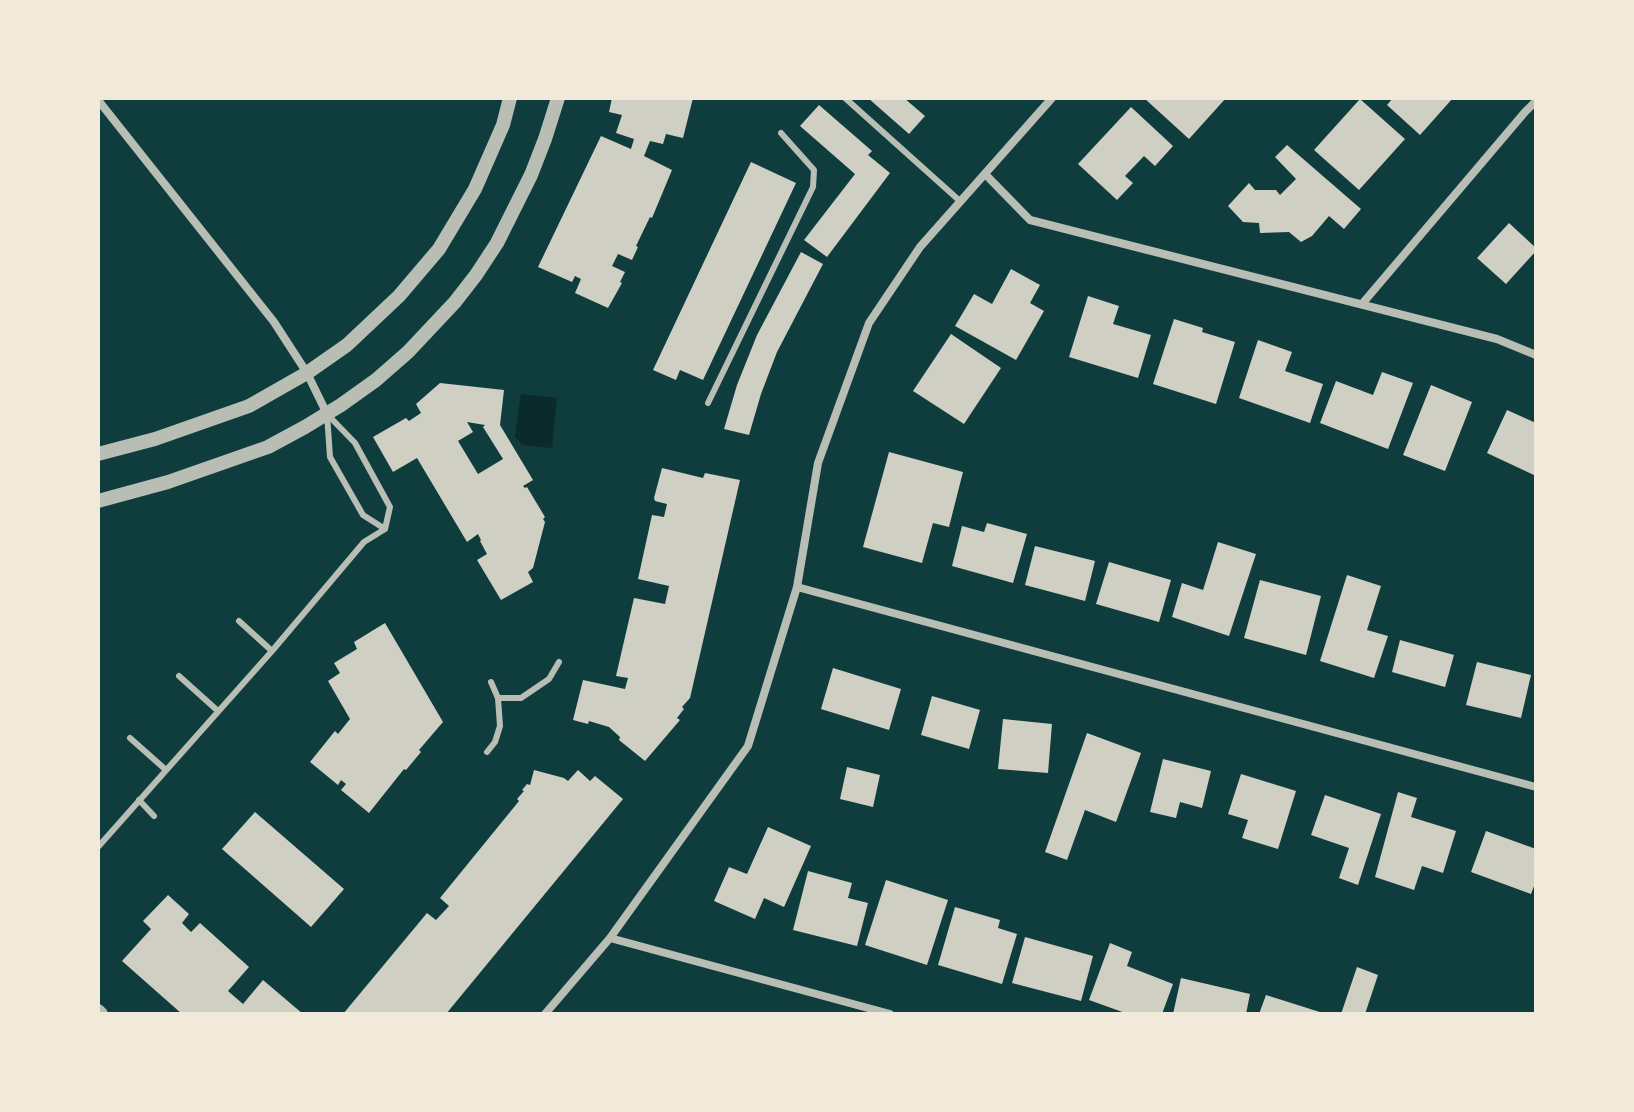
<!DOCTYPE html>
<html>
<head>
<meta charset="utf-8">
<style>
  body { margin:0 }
  #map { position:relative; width:1634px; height:1112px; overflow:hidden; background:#0f3d3e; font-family:"DM Sans",sans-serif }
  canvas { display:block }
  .frame { position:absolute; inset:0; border:100px solid #f1e9da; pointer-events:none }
</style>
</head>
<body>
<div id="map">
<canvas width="1634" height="1112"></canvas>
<div class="frame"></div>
</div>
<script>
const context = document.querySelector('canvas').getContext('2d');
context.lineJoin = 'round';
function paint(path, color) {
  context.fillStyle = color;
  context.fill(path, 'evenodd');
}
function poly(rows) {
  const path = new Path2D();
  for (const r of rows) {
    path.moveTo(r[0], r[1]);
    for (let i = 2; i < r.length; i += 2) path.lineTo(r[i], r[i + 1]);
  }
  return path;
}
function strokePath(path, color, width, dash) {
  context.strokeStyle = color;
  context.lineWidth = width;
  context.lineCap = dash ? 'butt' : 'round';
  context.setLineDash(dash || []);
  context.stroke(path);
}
paint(poly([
  [521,394,557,398,552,448,522,445,515,437]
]), '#0a2a2b');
paint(poly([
  [612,98,693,98,683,138,666,134,663,144,650,141,644,156,672,170,652,218,650,217,636,246,638,247,632,260,618,254,612,266,625,272,620,282,622,283,608,308,575,293,581,279,575,276,572,282,538,267,601,136,631,149,634,139,616,133,622,115,609,112],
  [868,98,904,98,925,116,909,134],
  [1144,98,1226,98,1189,139],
  [1393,98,1453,98,1420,135,1387,105],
  [1360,99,1405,139,1359,190,1314,150],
  [819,105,872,151,868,155,890,173,827,257,804,240,855,174,800,126],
  [1131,107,1173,146,1155,166,1144,156,1125,176,1133,183,1117,200,1078,164],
  [1287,145,1361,209,1344,229,1329,216,1312,236,1301,242,1289,232,1260,233,1259,223,1243,222,1228,206,1249,183,1255,190,1276,190,1280,195,1296,179,1275,157],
  [751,162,796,183,703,380,680,370,676,380,653,370],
  [1509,223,1536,248,1536,251,1506,284,1477,258],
  [801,252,823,264,777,352,761,394,749,435,724,429,737,385,757,335],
  [1011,269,1040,285,1030,303,1044,311,1016,360,955,326,974,294,992,304],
  [1088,296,1119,306,1113,324,1151,335,1138,378,1069,357],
  [1174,319,1203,328,1202,332,1235,342,1216,404,1153,384],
  [951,334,1001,368,964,424,913,391],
  [1258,340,1292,352,1285,371,1323,384,1310,423,1239,398],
  [1382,372,1413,383,1388,449,1320,423,1336,381,1373,395],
  [440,383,504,390,500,425,533,480,523,486,525,488,527,487,545,517,543,519,545,522,533,568,528,572,533,582,501,600,477,560,487,554,480,541,481,540,478,534,467,542,417,458,393,472,373,437,406,418,409,421,421,413,416,404],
  [467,422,485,425,483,427,503,459,478,474,458,441,473,432],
  [1431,385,1472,402,1445,471,1403,455],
  [1507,410,1536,423,1536,476,1487,453],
  [889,452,963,472,949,527,933,523,922,563,863,547],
  [662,468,703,478,705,473,740,480,690,698,682,707,684,709,677,718,680,720,645,761,619,740,620,737,609,727,589,721,588,724,573,720,583,680,625,689,628,678,616,676,634,598,665,604,669,586,638,579,652,515,664,517,667,504,655,501,654,498],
  [987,523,1027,534,1013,583,952,566,962,526,984,532],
  [1218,542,1256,554,1229,636,1172,617,1182,583,1203,590],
  [1035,546,1095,561,1085,601,1025,585],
  [1109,562,1171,580,1159,622,1096,604],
  [1347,575,1381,586,1367,630,1388,636,1374,678,1320,661],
  [1260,580,1321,596,1306,655,1244,638],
  [385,623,443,722,419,750,421,752,406,770,404,769,369,813,341,790,346,784,341,780,338,785,310,762,335,731,338,734,350,719,328,681,340,673,334,663,357,649,354,642],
  [1400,640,1454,655,1445,687,1392,672],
  [1477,662,1531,675,1521,718,1466,705],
  [833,668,901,689,889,730,821,709],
  [932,696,980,710,969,749,921,735],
  [1003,719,1052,724,1048,773,998,769],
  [1087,733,1141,753,1116,822,1085,810,1067,860,1045,852],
  [1163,759,1211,771,1202,808,1180,802,1176,818,1150,812],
  [847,767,880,775,873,807,840,799],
  [534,770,564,778,568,781,578,770,590,781,595,776,623,799,446,1014,343,1014,427,913,436,920,449,906,440,898,519,801,517,799,524,791,522,790,527,784,530,785],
  [1241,774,1296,791,1278,849,1242,838,1248,820,1228,814],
  [1398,792,1417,798,1411,817,1456,831,1443,873,1422,866,1414,890,1375,877],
  [1325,795,1381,814,1358,885,1339,878,1349,848,1311,835],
  [255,812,344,889,311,927,222,849],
  [768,827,811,846,784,907,764,898,755,919,714,901,729,867,747,874],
  [1486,831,1536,849,1536,881,1531,894,1471,872],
  [808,871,852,883,848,898,868,903,857,946,793,930],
  [886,880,948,900,927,965,865,945],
  [168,895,189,914,182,923,191,932,200,923,249,967,228,991,243,1004,263,980,303,1014,182,1014,122,961,151,929,143,921],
  [955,907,1000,920,998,928,1017,934,1002,984,938,965],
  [1025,937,1093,956,1081,1001,1012,983],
  [1110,943,1132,952,1127,966,1173,984,1162,1014,1128,1014,1089,1000],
  [1357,967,1378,975,1365,1014,1341,1014],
  [1181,978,1250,994,1246,1014,1173,1014],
  [1266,995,1323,1013,1323,1014,1259,1014]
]), '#cfcfc3');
strokePath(poly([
  [845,98,961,202],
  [708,403,813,187,814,170,781,133],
  [239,621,272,651],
  [179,676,218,711],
  [491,682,498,698,521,698,549,679,559,662],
  [130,738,166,770],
  [487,752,495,742,500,726,498,698],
  [139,800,154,816],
  [98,847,272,651,364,542,385,529,390,507,355,443,327,414,330,457,363,515,385,529]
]), '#b8beb3', 6);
strokePath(poly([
  [98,100,274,322,307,373,327,414],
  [985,174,1030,220,1497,339,1536,355],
  [1362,304,1525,112,1536,101],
  [797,587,1536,787],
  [610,938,890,1014],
  [545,1014,610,938,748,746,797,587,818,463,869,323,920,247,1052,98]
]), '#b8beb3', 8);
strokePath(poly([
  [98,454,155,439,249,406,307,373,347,345,399,296,439,249,475,189,503,125,510,98],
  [98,501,168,482,268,447,305,427,341,405,376,380,408,352,455,302,476,275,497,243,531,175,545,139,558,98],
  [98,1011,101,1014]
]), '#b8beb3', 14);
</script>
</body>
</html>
